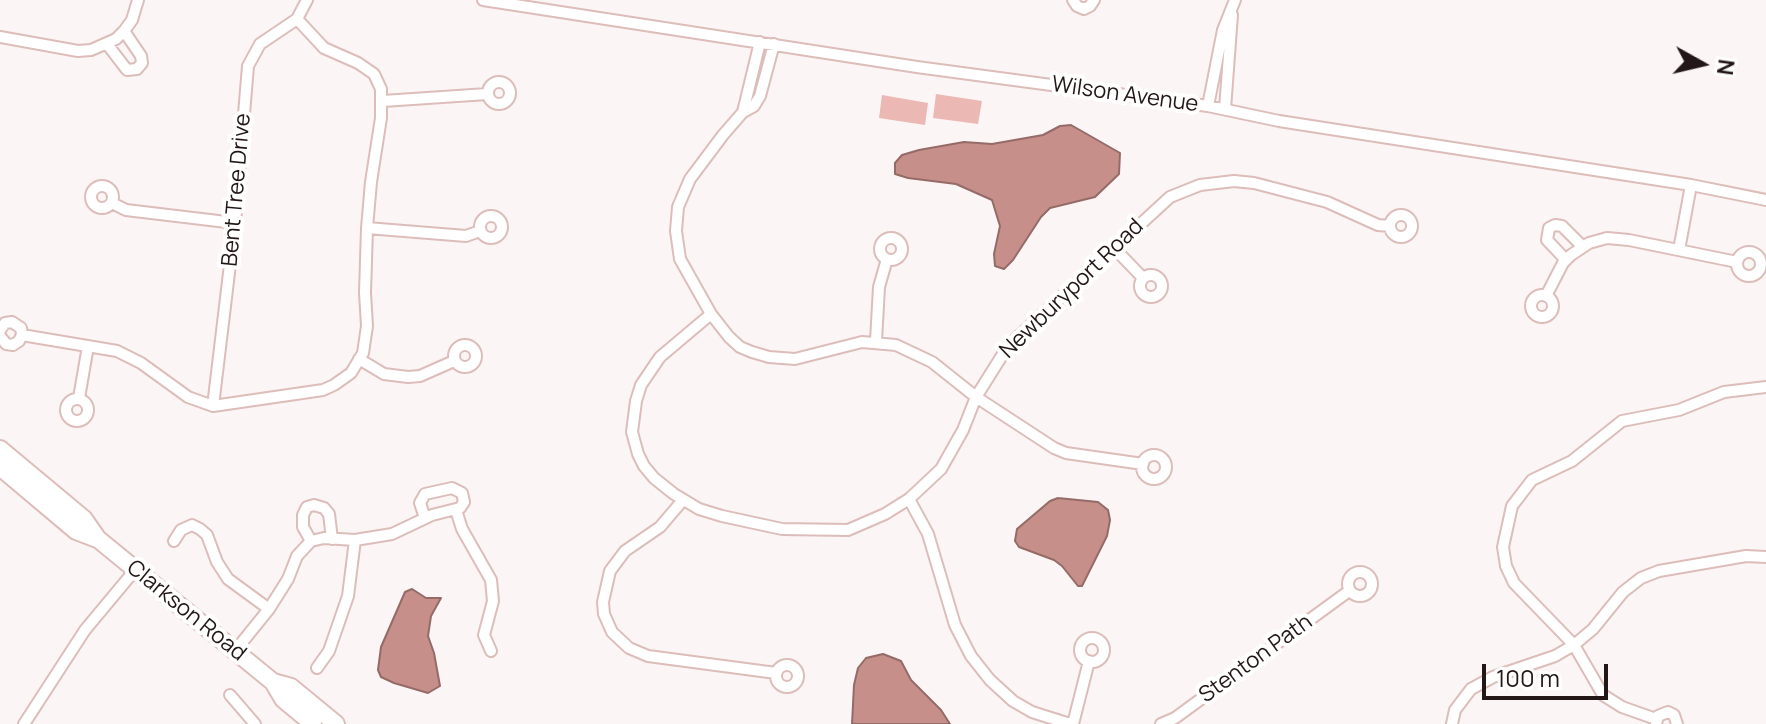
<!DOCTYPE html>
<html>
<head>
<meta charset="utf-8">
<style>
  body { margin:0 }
  #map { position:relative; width:1766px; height:724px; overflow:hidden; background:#fcf5f5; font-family:Manrope,sans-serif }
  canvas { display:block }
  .north { position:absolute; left:1662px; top:24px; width:80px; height:80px; -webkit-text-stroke:6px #fff; paint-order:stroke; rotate:98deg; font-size:22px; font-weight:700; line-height:32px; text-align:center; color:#221716 }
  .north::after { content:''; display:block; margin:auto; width:28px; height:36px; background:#221716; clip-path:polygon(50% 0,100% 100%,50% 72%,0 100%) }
  .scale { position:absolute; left:1482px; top:664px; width:126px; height:36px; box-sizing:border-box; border:4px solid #221716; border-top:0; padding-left:10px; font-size:24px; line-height:28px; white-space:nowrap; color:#221716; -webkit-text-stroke:6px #fff; paint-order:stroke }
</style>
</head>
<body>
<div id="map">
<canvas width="1766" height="724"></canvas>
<div class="north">N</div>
<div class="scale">100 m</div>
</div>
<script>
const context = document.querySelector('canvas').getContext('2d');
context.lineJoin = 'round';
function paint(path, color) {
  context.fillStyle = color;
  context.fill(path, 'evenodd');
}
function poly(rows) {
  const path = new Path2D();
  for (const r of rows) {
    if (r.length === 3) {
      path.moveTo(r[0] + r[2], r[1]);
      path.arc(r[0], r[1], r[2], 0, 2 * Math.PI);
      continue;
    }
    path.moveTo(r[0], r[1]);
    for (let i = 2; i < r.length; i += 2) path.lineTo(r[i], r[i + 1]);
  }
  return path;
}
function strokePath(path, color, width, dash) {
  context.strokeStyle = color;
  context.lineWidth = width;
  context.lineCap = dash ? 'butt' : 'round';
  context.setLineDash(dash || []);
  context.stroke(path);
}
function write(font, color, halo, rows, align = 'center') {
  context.font = font + ' Manrope,sans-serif';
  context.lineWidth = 8;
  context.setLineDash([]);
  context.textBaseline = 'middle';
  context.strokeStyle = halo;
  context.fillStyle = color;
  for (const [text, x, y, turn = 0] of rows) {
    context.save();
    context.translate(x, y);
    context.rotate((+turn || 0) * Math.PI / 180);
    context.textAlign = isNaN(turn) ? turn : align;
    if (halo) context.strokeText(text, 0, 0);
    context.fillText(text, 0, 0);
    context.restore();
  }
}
paint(poly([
  [936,94,982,101,978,124,933,118],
  [882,95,928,103,925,125,879,118]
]), '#ecb8b3');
const water = poly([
  [1071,125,1120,153,1119,174,1095,197,1050,208,1041,217,1013,260,1004,269,995,266,994,254,1000,226,992,200,956,184,908,178,895,174,895,163,902,155,919,150,964,142,992,144,1043,135,1060,126,1071,125],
  [1058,498,1098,502,1108,510,1110,520,1107,536,1082,586,1078,586,1062,566,1054,560,1019,547,1015,541,1017,529,1050,501,1058,498],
  [412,589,426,598,441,598,431,616,428,636,434,653,440,686,428,693,394,683,381,677,378,670,381,647,405,592,412,589],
  [883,654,901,661,911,680,941,710,950,724,852,724,854,685,858,668,866,658,883,654]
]);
paint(water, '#c68f8a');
strokePath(water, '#956b67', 2);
const minor = poly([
  [483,0,917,67,1208,106,1279,121,1691,185,1766,200],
  [1073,0,1077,6,1084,9,1090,6,1094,0],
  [0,37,78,51,91,50,116,39,124,31,132,20,138,0],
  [107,44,127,70,137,69,142,63,141,56,124,31],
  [774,44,760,96,754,106,743,112,723,135,690,179,678,207,676,231,680,259,711,314,729,337,740,347,752,352,769,357,795,359,862,342,896,345,932,362,976,397,1054,448,1066,453,1143,464],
  [499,93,11],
  [383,101,487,94],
  [1208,106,1223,30,1235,0],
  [1225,109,1232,15],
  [743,112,760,42],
  [102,197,11],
  [112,203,126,210,235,223],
  [1401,226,11],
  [491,227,11],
  [367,228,466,236,480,231],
  [891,249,11],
  [1114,248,1143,278],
  [1679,250,1691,185],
  [1749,264,12],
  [1566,260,1547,240,1549,228,1555,225,1562,226,1582,246],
  [1151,286,11],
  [1542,306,11],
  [1546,296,1563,263,1571,255,1589,243,1607,238,1629,240,1737,262],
  [711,314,660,357,641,385,636,401,632,432,638,454,644,466,654,478,674,494,699,509,722,516,782,529,848,530,885,514,909,499,941,469,963,430,976,397,1008,346,1170,197,1200,185,1234,181,1254,183,1327,202,1378,225,1390,226],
  [0,330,5,323,12,322,21,328,22,335,19,341,13,345,6,344,0,336],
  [22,335,117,351,141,363,188,397,213,406,323,390,334,385,351,373,363,353,367,326,365,293,367,228,371,182,381,118,381,89,374,74,358,63,324,48,297,19],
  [876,341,879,287,887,259],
  [465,356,11],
  [359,359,384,374,408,377,420,376,454,361],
  [79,398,88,346],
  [77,410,11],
  [213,406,235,223,248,66,260,44,297,19,307,0],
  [1154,467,12],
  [909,499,928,534,955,625,971,656,990,680,1013,701,1032,712,1070,724],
  [683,500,660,527,625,551,610,571,603,602,604,614,612,632,629,648,648,656,776,673],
  [456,510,462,529,491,580,493,601,484,635,491,651],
  [174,541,181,530,192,525,200,529,207,535,217,562,228,579,269,609],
  [311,541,303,527,303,515,307,507,314,505,324,508,329,514,332,539],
  [1360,584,12],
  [1092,650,12],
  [235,651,269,609,288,579,297,556,311,541,324,538,355,540,392,534,432,515,460,508,464,502,462,493,452,488,425,494,420,503,425,518],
  [787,676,11],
  [317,668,329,651,348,596,355,540],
  [230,695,255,724],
  [1656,719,1622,707,1603,695,1574,645,1514,583,1506,566,1503,547,1512,506,1532,480,1572,461,1622,421,1679,410,1724,392,1766,387],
  [24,724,85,630,135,570],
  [1073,724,1089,661],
  [1161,724,1175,718,1349,591],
  [1452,724,1455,710,1471,689,1493,677,1555,656,1574,645,1593,629,1623,592,1641,578,1659,571,1746,556,1766,557],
  [1656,724,1658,716,1668,712,1674,715,1677,724]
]);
const primary = poly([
  [0,449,84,519,98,539,273,682,283,699,313,724],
  [0,467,76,531,97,539],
  [273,682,291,687,336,724]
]);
strokePath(minor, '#dcbdba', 14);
strokePath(primary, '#dcbdba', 20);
strokePath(minor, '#fff', 10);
strokePath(primary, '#fff', 16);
write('22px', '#221716', '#fff', [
  ["Wilson Avenue",1125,95,8],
  ["Bent Tree Drive",237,190,-85],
  ["Newburyport Road",1072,289,-44],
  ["Clarkson Road",186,611,39],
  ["Stenton Path",1256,659,-36]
]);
</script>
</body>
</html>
